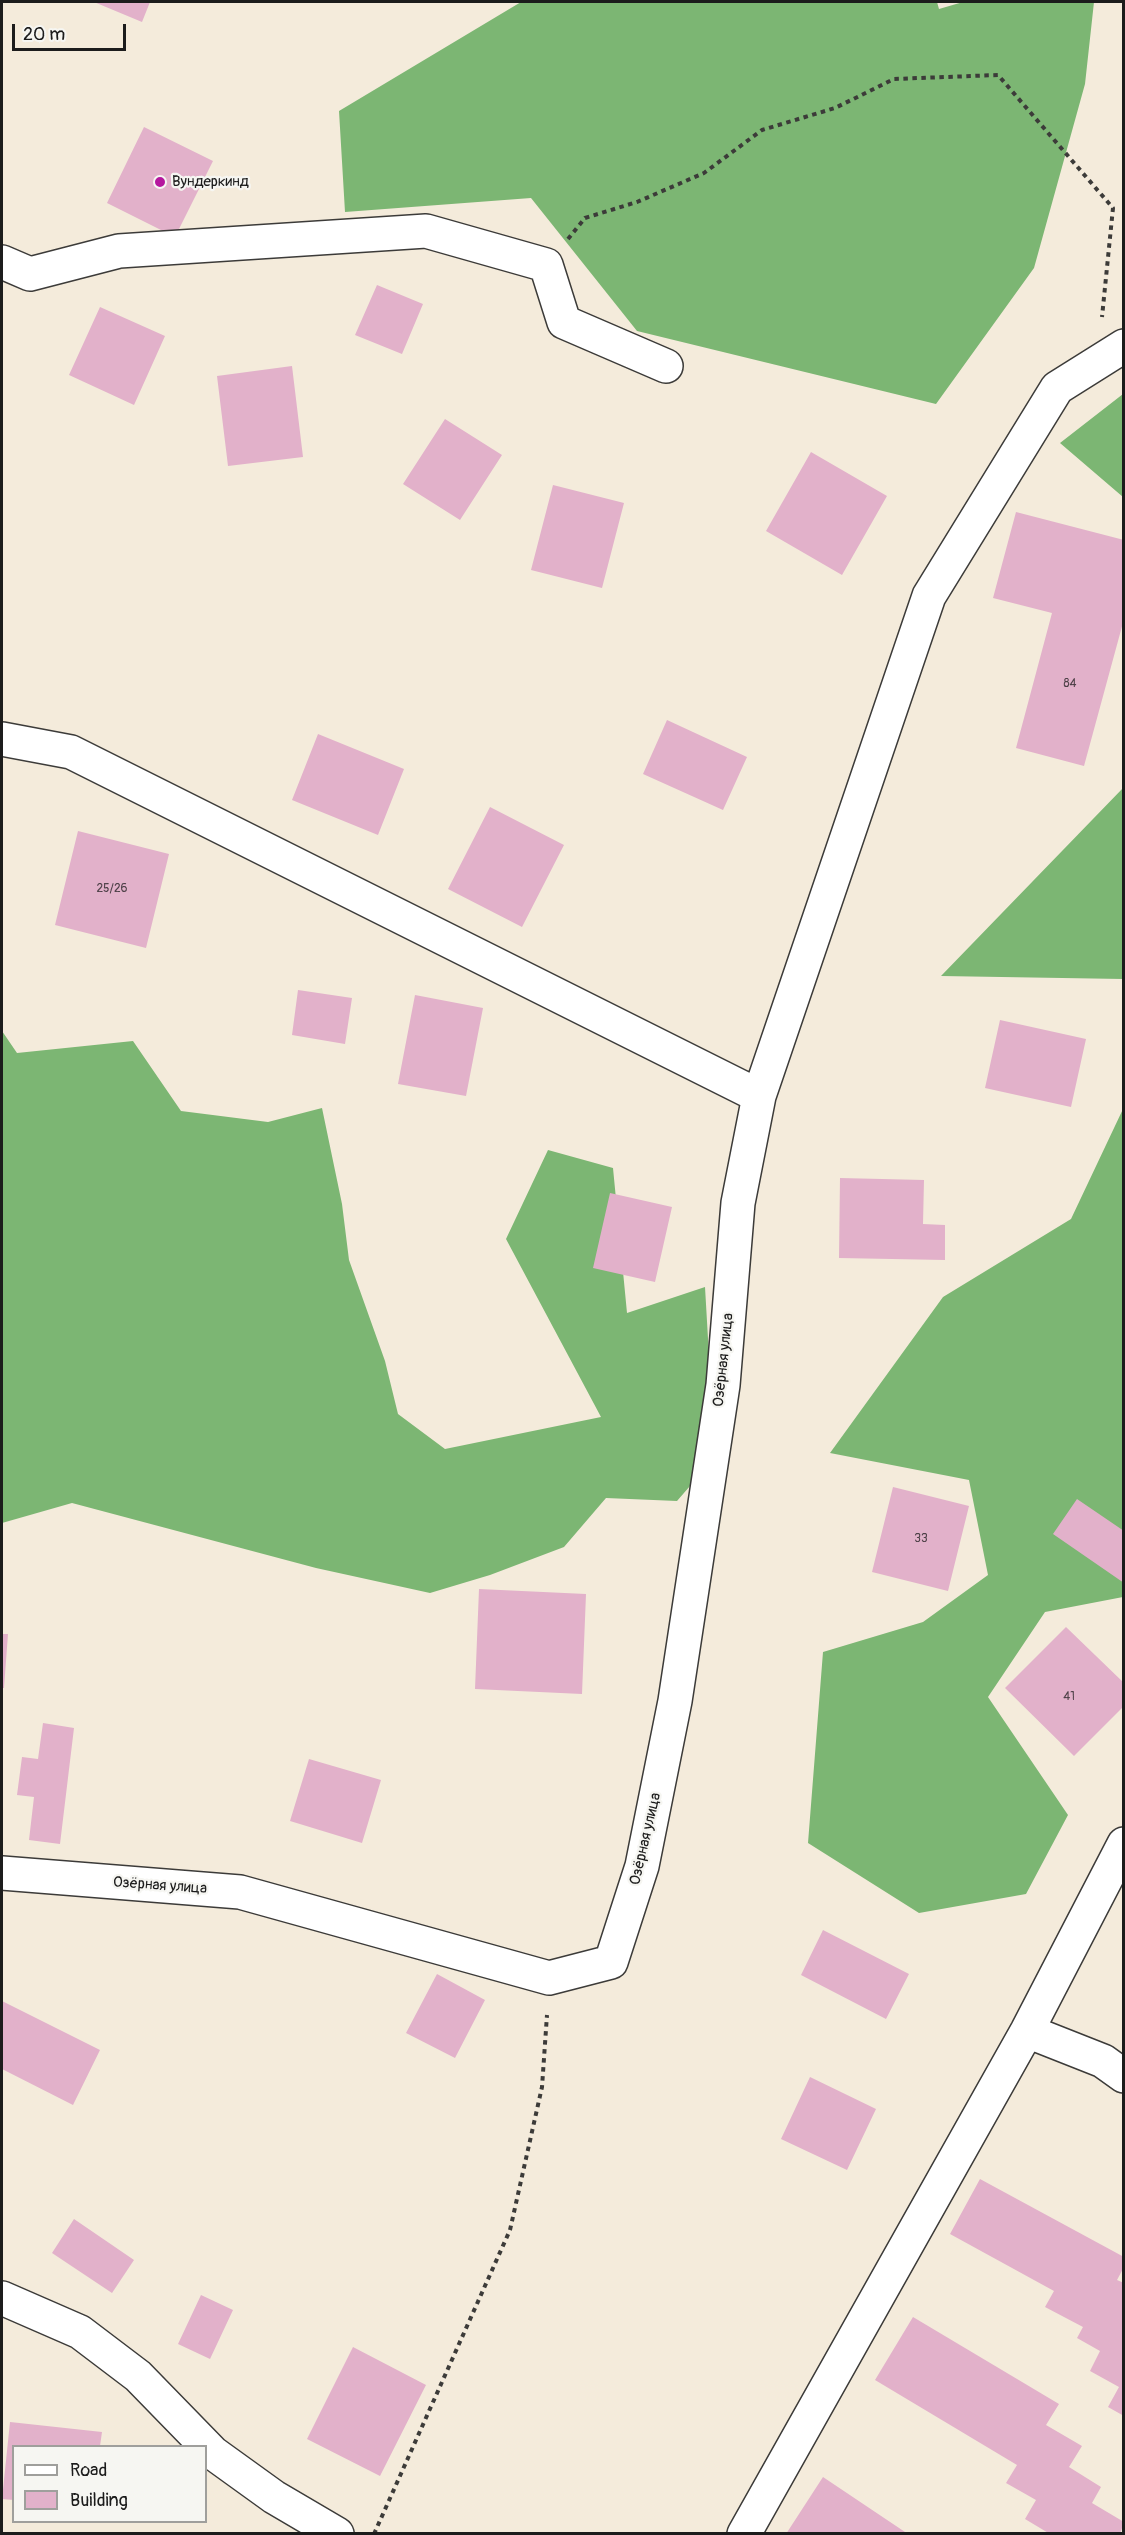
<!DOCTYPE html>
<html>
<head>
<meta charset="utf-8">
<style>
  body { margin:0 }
  #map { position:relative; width:1125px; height:2535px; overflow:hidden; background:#f4ebdb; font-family:Pangolin,sans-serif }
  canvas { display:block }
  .frame { position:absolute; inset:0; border:3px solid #1c1c1c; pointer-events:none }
  .legend { position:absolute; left:12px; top:2445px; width:195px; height:78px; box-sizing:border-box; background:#f6f6f2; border:2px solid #9f9f9c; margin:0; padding:8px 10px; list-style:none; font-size:18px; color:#1c1c1c }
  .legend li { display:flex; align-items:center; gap:12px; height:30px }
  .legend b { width:30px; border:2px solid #9f9f9c }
  .scale { position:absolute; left:12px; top:24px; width:114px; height:27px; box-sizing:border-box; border:3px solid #1c1c1c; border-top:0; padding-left:8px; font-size:18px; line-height:21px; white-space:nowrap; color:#1c1c1c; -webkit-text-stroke:4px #f6f6f2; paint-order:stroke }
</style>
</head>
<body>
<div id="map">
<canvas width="1125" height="2535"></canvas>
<div class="frame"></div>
<ul class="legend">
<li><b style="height:8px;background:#fff"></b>Road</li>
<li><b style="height:16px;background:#e2b1ca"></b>Building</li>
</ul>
<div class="scale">20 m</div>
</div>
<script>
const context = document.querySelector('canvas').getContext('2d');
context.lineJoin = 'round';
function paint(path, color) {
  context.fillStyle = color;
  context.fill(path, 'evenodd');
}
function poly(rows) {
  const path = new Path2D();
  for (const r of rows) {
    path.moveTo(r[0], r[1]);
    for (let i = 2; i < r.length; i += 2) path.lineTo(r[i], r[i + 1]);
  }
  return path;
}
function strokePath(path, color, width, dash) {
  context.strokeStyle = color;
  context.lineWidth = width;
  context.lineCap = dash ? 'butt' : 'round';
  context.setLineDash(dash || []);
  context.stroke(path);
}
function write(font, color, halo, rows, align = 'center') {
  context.font = font + ' Pangolin,sans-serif';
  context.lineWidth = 4.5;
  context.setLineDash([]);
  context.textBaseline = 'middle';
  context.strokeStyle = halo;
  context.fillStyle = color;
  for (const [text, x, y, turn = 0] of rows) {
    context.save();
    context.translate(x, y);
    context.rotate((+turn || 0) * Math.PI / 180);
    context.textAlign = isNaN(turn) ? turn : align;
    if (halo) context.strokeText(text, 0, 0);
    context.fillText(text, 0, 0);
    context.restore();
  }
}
paint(poly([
  [521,2,937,2,939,9,963,2,1094,2,1085,84,1034,268,936,404,637,331,531,198,345,212,339,111],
  [1123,394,1123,497,1060,443],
  [1123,788,1123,979,941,976],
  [2,1031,17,1053,133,1041,181,1111,268,1122,322,1108,342,1204,349,1260,385,1361,398,1414,445,1449,601,1417,506,1239,548,1150,613,1168,627,1313,705,1287,710,1373,703,1471,677,1501,606,1498,564,1547,490,1575,430,1593,316,1568,72,1503,2,1523],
  [1123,1109,1123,1597,1045,1612,988,1697,1068,1815,1026,1894,919,1913,808,1843,823,1652,923,1622,988,1575,969,1480,830,1453,943,1297,1071,1219]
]), '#7cb673');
paint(poly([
  [94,2,150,2,142,22],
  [144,127,213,161,175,237,107,203],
  [377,285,423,304,402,354,355,335],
  [100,307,165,336,134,405,69,375],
  [292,366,303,457,228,466,217,376],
  [445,419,502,455,460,520,403,484],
  [811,452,887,496,842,575,766,531],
  [553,485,624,503,602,588,531,570],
  [1016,512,1124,540,1124,619,1084,766,1016,748,1052,613,993,598],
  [667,720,747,757,723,810,643,774],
  [318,734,404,769,378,835,292,800],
  [490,807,564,845,522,927,448,889],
  [78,831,169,854,146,948,55,925],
  [298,990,352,998,345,1044,292,1035],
  [415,995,483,1008,466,1096,398,1084],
  [1000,1020,1086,1039,1071,1107,985,1088],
  [840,1178,924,1180,923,1224,945,1225,945,1260,839,1258],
  [610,1193,672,1207,655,1282,593,1268],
  [893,1487,969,1506,948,1591,872,1572],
  [1077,1499,1124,1531,1124,1583,1053,1534],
  [479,1589,586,1594,582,1694,475,1689],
  [1066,1627,1124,1683,1124,1706,1074,1756,1005,1688],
  [2,1634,8,1634,4,1688,2,1688],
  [43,1723,74,1728,60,1844,29,1840,34,1797,17,1795,22,1757,38,1759],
  [309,1759,381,1780,362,1843,290,1821],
  [823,1930,909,1974,886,2019,801,1975],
  [437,1974,485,2000,455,2058,406,2033],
  [2,2001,100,2050,73,2105,2,2069],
  [810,2077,876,2109,847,2170,781,2139],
  [980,2179,1124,2257,1124,2267,1117,2280,1124,2283,1124,2416,1108,2407,1119,2387,1090,2371,1100,2351,1077,2338,1083,2327,1045,2307,1054,2291,950,2234],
  [74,2219,134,2260,112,2293,52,2253],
  [201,2295,233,2310,210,2359,178,2344],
  [913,2317,1059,2404,1046,2425,1082,2446,1069,2467,1101,2487,1092,2503,1124,2522,1120,2534,1050,2534,1025,2519,1036,2500,1006,2483,1017,2465,875,2380],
  [353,2347,426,2385,380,2476,307,2439],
  [10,2422,102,2432,100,2446,14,2446,14,2500,2,2499],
  [823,2477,908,2534,786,2534]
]), '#e2b1ca');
const minor = poly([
  [2,262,30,274,119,251,426,231,546,265,564,322,666,366],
  [2,739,71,752,759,1096,929,596,1057,388,1124,346],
  [2,1873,240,1892,549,1978,611,1962,642,1866,675,1701,723,1385,738,1203,759,1096],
  [1027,2031,1103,2061,1124,2076],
  [2,2298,80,2332,138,2376,213,2453,274,2497,337,2534],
  [744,2534,1027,2031,1124,1844]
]);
strokePath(minor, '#3c3b39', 36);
strokePath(poly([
  [568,239,585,218,637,202,704,173,762,130,835,108,894,79,998,75,1113,208,1102,317],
  [374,2534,510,2230,542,2087,547,2015]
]), '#3c3b39', 4, [4.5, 4.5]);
strokePath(minor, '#fff', 33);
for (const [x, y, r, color] of [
  [160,182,6,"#b5179e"]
]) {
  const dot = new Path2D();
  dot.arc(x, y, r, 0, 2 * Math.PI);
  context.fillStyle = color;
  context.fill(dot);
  strokePath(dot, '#f6f6f2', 2);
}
write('12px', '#4e4148', null, [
  ["84",1070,684],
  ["25/26",112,889],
  ["33",921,1539],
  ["41",1069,1697]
]);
write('15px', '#1c1c1c', '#f6f6f2', [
  ["Вундеркинд",172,182]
], 'left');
write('15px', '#1c1c1c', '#f6f6f2', [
  ["Озёрная улица",724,1360,-84],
  ["Озёрная улица",646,1839,-77],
  ["Озёрная улица",160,1886,4]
]);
</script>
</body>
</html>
